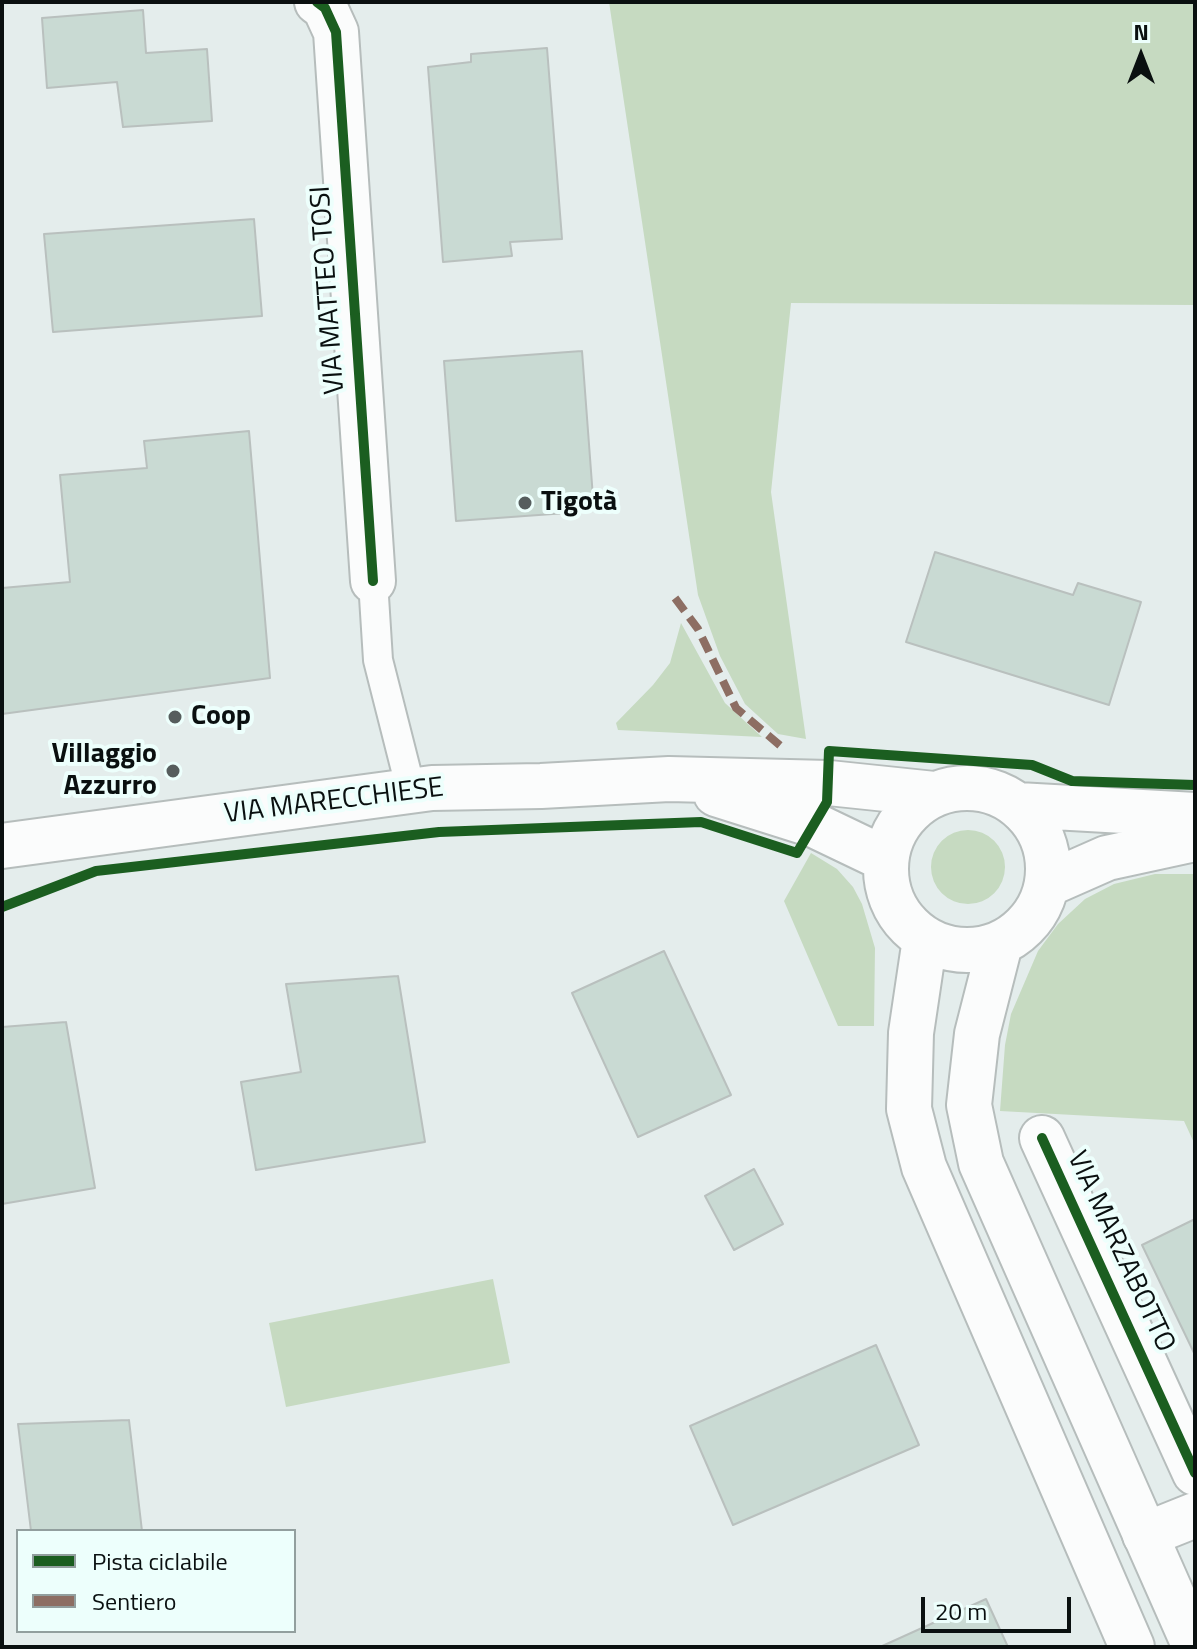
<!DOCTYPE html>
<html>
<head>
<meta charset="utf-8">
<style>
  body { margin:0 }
  #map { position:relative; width:1197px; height:1649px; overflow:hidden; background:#e4edec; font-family:"Titillium Web",sans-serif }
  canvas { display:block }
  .frame { position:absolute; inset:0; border:4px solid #0a1010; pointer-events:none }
  .legend { position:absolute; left:16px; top:1529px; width:280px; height:104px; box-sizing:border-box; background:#edfffc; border:2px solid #929f9e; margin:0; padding:10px 14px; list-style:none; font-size:24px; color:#0a1010 }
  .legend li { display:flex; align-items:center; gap:16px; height:40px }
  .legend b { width:40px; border:2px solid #929f9e }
  .north { position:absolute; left:1101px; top:16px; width:80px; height:80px; -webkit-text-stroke:6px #edfffc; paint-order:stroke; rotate:0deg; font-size:22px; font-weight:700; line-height:32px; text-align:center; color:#0a1010 }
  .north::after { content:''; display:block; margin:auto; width:28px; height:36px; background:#0a1010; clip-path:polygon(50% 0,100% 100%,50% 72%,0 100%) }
  .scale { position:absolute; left:921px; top:1597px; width:150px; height:36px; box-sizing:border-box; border:4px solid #0a1010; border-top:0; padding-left:10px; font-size:24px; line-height:28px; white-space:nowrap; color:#0a1010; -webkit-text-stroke:6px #edfffc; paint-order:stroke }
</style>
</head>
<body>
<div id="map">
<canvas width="1197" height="1649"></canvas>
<div class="frame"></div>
<ul class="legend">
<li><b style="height:10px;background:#1b5e20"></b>Pista ciclabile</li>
<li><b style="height:10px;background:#8d6e63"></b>Sentiero</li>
</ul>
<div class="north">N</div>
<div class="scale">20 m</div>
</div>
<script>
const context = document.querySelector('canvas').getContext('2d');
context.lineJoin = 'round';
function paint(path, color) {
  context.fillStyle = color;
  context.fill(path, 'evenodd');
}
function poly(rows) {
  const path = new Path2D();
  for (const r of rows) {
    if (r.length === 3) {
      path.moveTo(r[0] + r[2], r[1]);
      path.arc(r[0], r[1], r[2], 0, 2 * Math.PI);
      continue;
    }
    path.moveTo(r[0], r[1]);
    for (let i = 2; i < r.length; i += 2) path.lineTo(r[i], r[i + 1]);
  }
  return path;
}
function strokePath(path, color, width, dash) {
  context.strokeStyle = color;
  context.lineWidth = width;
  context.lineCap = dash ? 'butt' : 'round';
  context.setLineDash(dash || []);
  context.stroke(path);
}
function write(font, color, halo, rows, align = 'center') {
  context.font = font + ' "Titillium Web",sans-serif';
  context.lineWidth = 8;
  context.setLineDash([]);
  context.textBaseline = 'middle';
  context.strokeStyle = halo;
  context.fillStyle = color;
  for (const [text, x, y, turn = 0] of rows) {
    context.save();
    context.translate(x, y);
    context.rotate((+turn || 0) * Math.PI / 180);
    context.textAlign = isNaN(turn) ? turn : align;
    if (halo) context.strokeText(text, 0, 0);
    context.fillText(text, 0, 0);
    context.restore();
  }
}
paint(poly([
  [609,2,1195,2,1195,305,791,303,771,492,806,739,778,734,745,704,720,656,698,595],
  [681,623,725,703,762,737,618,730,616,723,653,685,670,663],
  [968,867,37],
  [811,853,837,869,853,887,862,904,875,948,874,1026,838,1026,784,901],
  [1155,874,1195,874,1195,1145,1184,1121,1000,1111,1005,1045,1011,1014,1038,951,1058,924,1085,899,1114,884],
  [493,1279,510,1363,286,1407,269,1323]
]), '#c6dac1');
const building = poly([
  [143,10,146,53,207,49,212,121,123,127,117,82,47,88,42,18,143,10],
  [547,48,562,239,510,242,512,256,443,262,428,67,471,62,471,54,547,48],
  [254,219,262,316,53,332,44,234,254,219],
  [582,351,594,511,456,521,444,361,582,351],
  [249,431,270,678,2,714,2,588,70,582,60,475,147,468,144,441,249,431],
  [935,552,1073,595,1078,583,1141,602,1109,705,906,642,935,552],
  [664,951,731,1095,638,1137,572,993,664,951],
  [398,976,425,1142,256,1170,241,1082,301,1072,286,984,398,976],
  [66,1022,95,1188,2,1204,2,1027,66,1022],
  [754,1169,783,1224,734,1250,705,1196,754,1169],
  [1195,1219,1195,1355,1142,1245,1195,1219],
  [876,1345,919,1445,733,1525,690,1426,876,1345],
  [129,1420,142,1531,31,1531,18,1424,129,1420],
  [986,1599,1008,1647,880,1647,986,1599]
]);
paint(building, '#c9dad3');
strokePath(building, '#b9c0be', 2);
const lane = poly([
  [373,581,378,660,411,790]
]);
const street = poly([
  [317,2,325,8,336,32,373,581],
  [1042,1138,1195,1473],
  [1145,1535,1195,1515]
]);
const secondary = poly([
  [967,869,81],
  [716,794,814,825,885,859],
  [1018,805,1195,815],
  [2,846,432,788,541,786,669,779,829,783,934,794],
  [1048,884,1107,858,1195,839],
  [925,939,911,1033,909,1109,924,1167,1132,1647],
  [1000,944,977,1034,969,1105,981,1163,1195,1647]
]);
strokePath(lane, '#b6bdbc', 32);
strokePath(street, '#b6bdbc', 48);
strokePath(secondary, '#b6bdbc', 48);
strokePath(lane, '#fbfcfc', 28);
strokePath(street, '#fbfcfc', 44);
strokePath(secondary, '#fbfcfc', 44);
strokePath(poly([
  [675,598,698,629,736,708,783,748]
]), '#8d6e63', 8, [16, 8]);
strokePath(poly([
  [317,2,325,8,336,32,373,581],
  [2,907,96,871,439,832,701,822,797,853,827,802,829,751,1032,765,1072,781,1195,785],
  [1042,1138,1195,1473]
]), '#1b5e20', 10);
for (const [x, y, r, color] of [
  [525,503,8,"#565d5d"],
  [175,717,8,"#565d5d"],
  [173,771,8,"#565d5d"]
]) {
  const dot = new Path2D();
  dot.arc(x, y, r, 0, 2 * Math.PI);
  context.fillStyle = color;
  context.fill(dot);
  strokePath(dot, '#edfffc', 3);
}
write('28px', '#0a1010', '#edfffc', [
  ["VIA MATTEO TOSI",329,290,-94],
  ["VIA MARECCHIESE",334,802,-7],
  ["VIA MARZABOTTO",1120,1252,65]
]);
write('bold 28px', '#0a1010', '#edfffc', [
  ["Tigotà",541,503],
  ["Coop",191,717],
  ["Villaggio",157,755,"right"],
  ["Azzurro",157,787,"right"]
], 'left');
</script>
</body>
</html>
